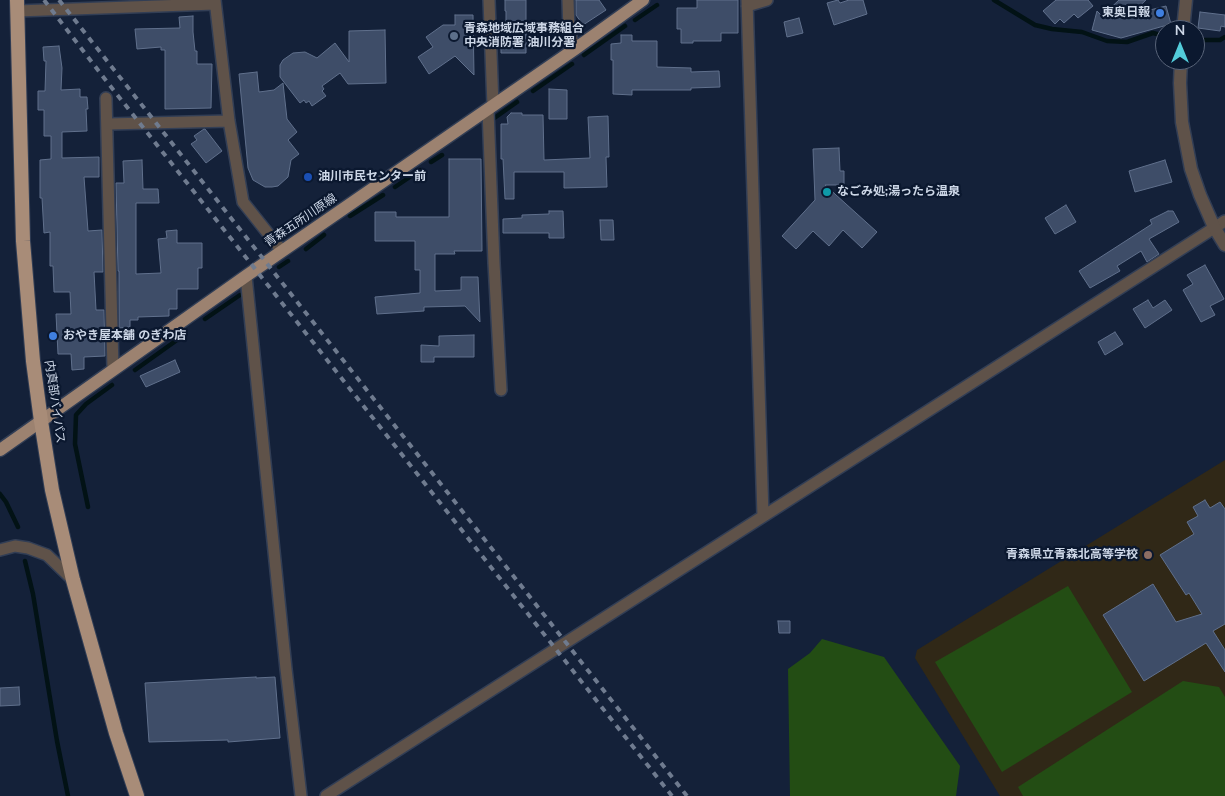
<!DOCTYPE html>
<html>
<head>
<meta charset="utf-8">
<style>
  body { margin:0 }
  #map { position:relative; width:1225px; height:796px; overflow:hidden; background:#142139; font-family:"Nunito Sans",sans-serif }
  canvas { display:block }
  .north { position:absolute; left:1155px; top:20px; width:50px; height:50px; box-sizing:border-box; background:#0b182f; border:1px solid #596479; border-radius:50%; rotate:0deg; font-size:14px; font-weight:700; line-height:20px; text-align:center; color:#cdd7e7 }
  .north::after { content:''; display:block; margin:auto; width:18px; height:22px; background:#52cbd9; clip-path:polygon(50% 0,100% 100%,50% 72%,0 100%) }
</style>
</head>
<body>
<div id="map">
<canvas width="1225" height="796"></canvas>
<div class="north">N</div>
</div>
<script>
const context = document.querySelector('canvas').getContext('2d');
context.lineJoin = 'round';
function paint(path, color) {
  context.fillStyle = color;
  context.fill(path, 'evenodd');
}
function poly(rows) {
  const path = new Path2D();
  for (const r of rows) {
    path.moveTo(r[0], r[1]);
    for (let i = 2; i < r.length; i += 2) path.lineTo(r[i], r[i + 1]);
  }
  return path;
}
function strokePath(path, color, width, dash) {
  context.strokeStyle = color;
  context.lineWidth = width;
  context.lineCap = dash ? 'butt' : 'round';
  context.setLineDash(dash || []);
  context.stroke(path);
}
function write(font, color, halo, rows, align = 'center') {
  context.font = font + ' "Nunito Sans","Noto Sans JP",sans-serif';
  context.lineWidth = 4.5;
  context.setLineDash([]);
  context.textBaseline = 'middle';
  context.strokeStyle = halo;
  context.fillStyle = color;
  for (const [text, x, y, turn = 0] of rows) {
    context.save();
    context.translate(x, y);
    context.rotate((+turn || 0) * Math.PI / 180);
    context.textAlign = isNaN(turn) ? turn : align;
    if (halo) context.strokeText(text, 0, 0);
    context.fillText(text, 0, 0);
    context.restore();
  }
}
paint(poly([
  [1225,460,1225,796,1000,796,915,658,917,650]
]), '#302817');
paint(poly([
  [1068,586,1132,692,1002,772,935,662],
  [822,639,884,657,960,766,956,796,790,796,788,669,810,653],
  [1183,681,1219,687,1225,697,1225,796,1023,796,1018,787]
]), '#234d14');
strokePath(poly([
  [994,0,1035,25,1052,29,1082,32,1107,41,1127,42,1153,33,1165,36],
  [635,20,657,5],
  [1195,40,1220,40,1225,37],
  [584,55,625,26],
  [533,91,572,64],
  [493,119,517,102],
  [431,162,442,155],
  [395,187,420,170],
  [350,216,383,195],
  [306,249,324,235],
  [279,267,288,261],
  [205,319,240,295],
  [135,370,184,335],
  [0,494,6,502,18,527],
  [88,507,75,444,76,415,86,404,112,385],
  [25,561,33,594,57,741,68,796]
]), '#021215', 4.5);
const building = poly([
  [505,0,526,0,526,53,501,53,501,34,506,35,506,11,505,11,505,0],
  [576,0,599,0,606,10,583,25,576,15,576,0],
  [697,0,738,0,738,33,721,33,721,41,693,41,693,43,681,43,681,29,677,29,677,8,697,8,697,0],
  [838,0,840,3,849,0,863,0,867,14,834,25,827,3,838,0],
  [1056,0,1088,0,1093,6,1078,18,1074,14,1064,23,1060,19,1055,24,1043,11,1056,0],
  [1119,0,1146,0,1130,15,1166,6,1171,24,1121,38,1092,30,1097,11,1102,16,1119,0],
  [1200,12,1225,15,1225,27,1221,26,1220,31,1198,28,1200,12],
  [455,15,473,15,474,75,455,56,429,74,418,57,433,47,426,37,443,25,455,25,455,15],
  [193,16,193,32,195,51,197,51,197,64,212,64,211,108,165,109,165,50,161,50,161,47,137,49,135,29,180,28,179,17,193,16],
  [799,18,803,33,787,37,784,22,799,18],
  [385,30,386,83,348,84,340,73,322,86,324,89,322,91,326,96,312,106,309,101,306,103,304,100,300,103,280,77,280,65,283,60,293,53,305,52,317,58,335,43,349,62,349,31,385,30],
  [621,35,632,35,632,41,657,41,657,67,691,68,691,72,719,71,720,87,691,88,691,90,632,90,632,95,613,94,613,60,611,60,611,44,621,43,621,35],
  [59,46,62,68,61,90,80,89,80,97,87,97,88,109,86,109,87,131,62,132,62,158,99,157,99,177,84,177,88,231,102,230,103,272,94,272,96,310,104,310,105,356,84,357,84,369,72,370,71,354,58,354,56,314,71,314,70,292,54,292,53,266,50,266,50,232,44,233,42,198,40,198,40,160,51,159,51,136,44,136,44,110,38,110,38,91,45,91,46,61,44,61,43,47,59,46],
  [257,72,259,92,274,90,283,83,287,119,297,132,288,140,299,154,291,160,288,177,278,186,272,187,265,187,253,180,248,168,239,74,257,72],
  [549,89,567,90,567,119,549,119,549,89],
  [511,113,522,113,522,115,543,115,544,160,590,158,588,117,608,116,609,157,606,157,607,187,564,188,564,172,514,172,514,199,505,199,503,159,501,159,501,124,508,124,507,117,511,113],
  [204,129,205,129,222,151,206,163,191,144,197,140,194,136,204,129],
  [839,148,840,171,844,171,844,185,825,185,877,232,862,248,843,230,829,246,813,231,796,249,782,236,815,200,813,149,839,148],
  [449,159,481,159,482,251,454,251,455,254,435,254,435,291,461,290,461,277,478,277,480,322,465,306,424,307,424,311,377,314,375,297,420,293,420,270,415,270,415,241,375,241,375,212,396,212,396,217,449,217,449,159],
  [142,160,143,189,158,189,159,203,136,203,136,274,161,273,158,239,167,238,166,231,177,230,177,243,202,243,202,268,198,268,198,289,177,289,177,309,169,309,169,316,138,317,138,320,130,320,130,327,119,328,119,271,118,271,116,183,124,183,123,161,142,160],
  [1165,160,1172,182,1135,192,1129,171,1165,160],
  [1066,205,1076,222,1055,234,1045,218,1066,205],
  [549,211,563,211,564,238,549,238,549,233,503,233,503,219,522,218,522,215,549,214,549,211],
  [1168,211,1173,211,1179,222,1149,239,1159,254,1147,262,1141,251,1117,266,1120,271,1090,288,1079,271,1152,224,1150,220,1168,211],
  [600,220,613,220,614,240,601,240,600,220],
  [1205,265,1224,299,1210,306,1215,315,1201,322,1183,290,1193,284,1187,275,1205,265],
  [1148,300,1153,308,1165,300,1172,310,1145,328,1133,309,1148,300],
  [1115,332,1123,344,1105,355,1098,342,1115,332],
  [474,335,474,357,434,357,434,362,421,362,421,345,439,346,439,336,474,335],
  [175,360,180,372,146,387,140,376,175,360],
  [1205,500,1210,508,1220,502,1225,509,1225,624,1213,631,1225,650,1225,672,1206,643,1144,681,1103,615,1153,584,1176,622,1202,614,1189,593,1186,595,1160,555,1194,534,1187,522,1198,516,1193,507,1205,500],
  [778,621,790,621,790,633,779,633,778,621],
  [256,677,256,678,275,677,280,738,228,742,228,740,149,742,145,683,256,677],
  [19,687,20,705,0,706,0,688,19,687]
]);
paint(building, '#3e4d68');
strokePath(building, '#60708c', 1);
const minor = poly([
  [215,0,229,121,243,202,282,251],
  [489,0,493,106],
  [568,0,569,31,575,49],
  [747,0,763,516],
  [747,6,767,0],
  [17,11,215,4],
  [106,98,113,369],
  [488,110,494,263,501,390],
  [108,124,229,121],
  [246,276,286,669,301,796],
  [0,550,15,546,28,548,47,555,73,580],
  [326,796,1225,221]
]);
const tertiary = poly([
  [1183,30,1186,0],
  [1181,60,1180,83,1182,122,1191,169,1200,195,1214,227,1225,245]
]);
const primary = poly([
  [0,450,246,276,575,49,643,0]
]);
const trunk = poly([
  [17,0,23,241,33,361,41,421,52,490,73,580,116,733,137,796]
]);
strokePath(minor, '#323e55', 14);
strokePath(tertiary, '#323e55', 15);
strokePath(primary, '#323e55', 15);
strokePath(trunk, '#323e55', 16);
strokePath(minor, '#5f5249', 11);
strokePath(tertiary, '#5f5249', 12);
strokePath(primary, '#9c8270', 12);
strokePath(trunk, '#a88c78', 14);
strokePath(poly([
  [44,0,104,78,672,796],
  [59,0,687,796]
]), '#6f7b8f', 4, [6, 6]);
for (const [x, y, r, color] of [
  [1160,13,5,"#3f7fe0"],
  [454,36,5,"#5c6f8a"],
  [308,177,5,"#1a4fb4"],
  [827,192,5,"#0f9aa8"],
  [53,336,5,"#3f7fe0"],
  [1148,555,5,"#8d6e63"]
]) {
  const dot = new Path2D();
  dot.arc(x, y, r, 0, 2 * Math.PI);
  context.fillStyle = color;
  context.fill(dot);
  strokePath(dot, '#0b182f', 2);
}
write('bold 12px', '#cdd7e7', '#0b182f', [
  ["東奥日報",1150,13,"right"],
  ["青森地域広域事務組合",464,29],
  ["中央消防署 油川分署",464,43],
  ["油川市民センター前",318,177],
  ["なごみ処;湯ったら温泉",837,192],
  ["おやき屋本舗 のぎわ店",63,336],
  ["青森県立青森北高等学校",1138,555,"right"]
], 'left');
write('12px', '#cdd7e7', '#0b182f', [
  ["青森五所川原線",301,221,-34],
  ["内真部バイパス",54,402,82]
]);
</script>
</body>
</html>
